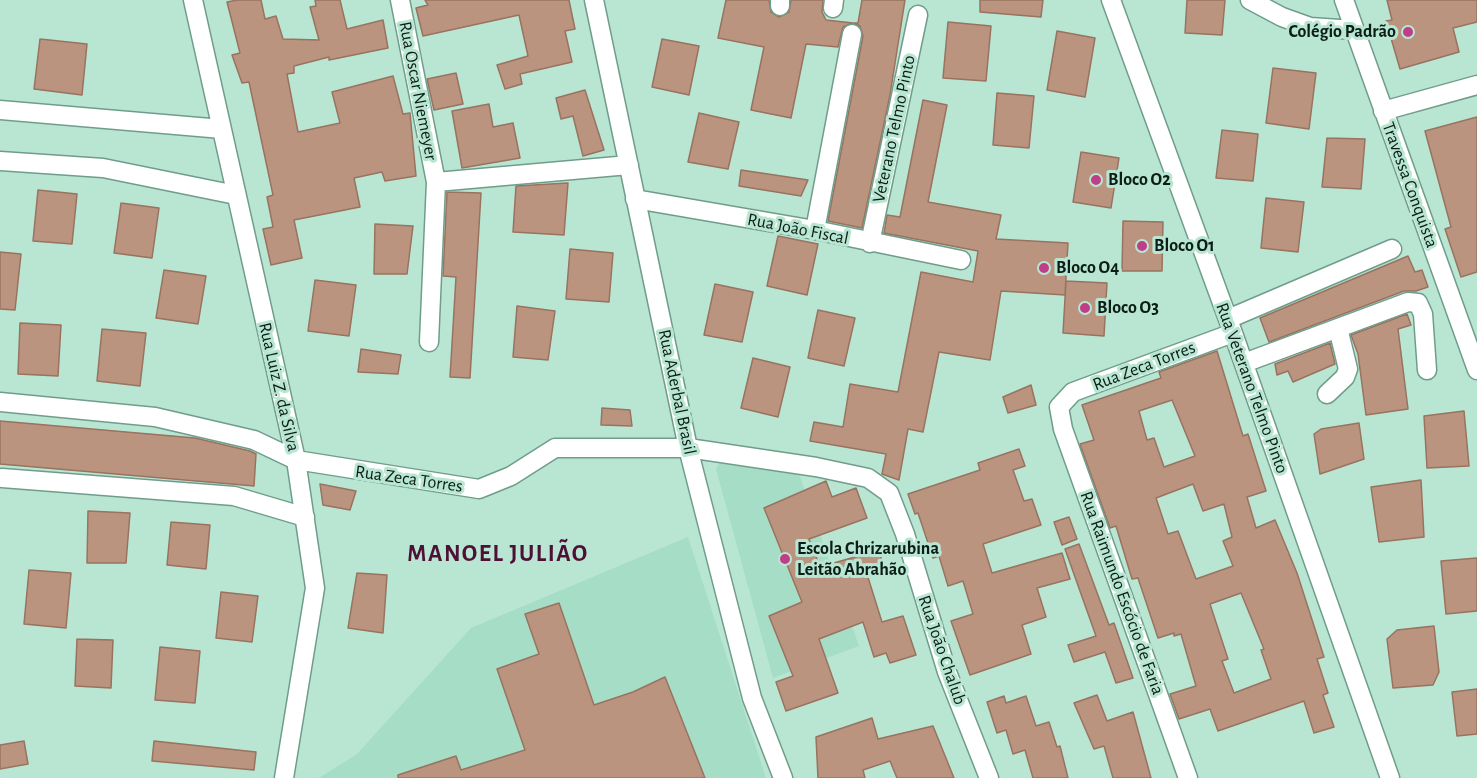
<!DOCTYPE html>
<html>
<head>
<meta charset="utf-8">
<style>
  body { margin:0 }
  canvas { display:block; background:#b8e6d3 }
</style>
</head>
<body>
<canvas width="1477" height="778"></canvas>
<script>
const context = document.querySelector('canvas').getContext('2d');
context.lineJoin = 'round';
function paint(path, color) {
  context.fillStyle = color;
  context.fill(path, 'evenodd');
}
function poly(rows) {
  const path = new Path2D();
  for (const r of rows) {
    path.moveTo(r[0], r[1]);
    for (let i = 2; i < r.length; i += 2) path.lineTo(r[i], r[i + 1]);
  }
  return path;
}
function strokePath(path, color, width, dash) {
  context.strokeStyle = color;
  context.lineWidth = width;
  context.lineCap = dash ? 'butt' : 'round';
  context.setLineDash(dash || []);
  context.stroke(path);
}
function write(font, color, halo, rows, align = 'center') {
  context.font = font + ' "Alegreya Sans",sans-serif';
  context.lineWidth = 6;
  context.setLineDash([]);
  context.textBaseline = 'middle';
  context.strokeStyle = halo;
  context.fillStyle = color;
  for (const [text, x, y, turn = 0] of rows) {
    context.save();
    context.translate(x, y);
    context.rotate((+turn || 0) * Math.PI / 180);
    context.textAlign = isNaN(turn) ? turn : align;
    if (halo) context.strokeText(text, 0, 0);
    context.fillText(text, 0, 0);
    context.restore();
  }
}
paint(poly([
  [722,458,798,471,859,646,773,678,716,469],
  [688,537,766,778,319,778,357,754,471,628]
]), '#a6ddc7');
const building = poly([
  [237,0,261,0,265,19,276,16,283,39,319,40,310,7,316,6,315,0,340,0,347,29,383,20,388,48,329,60,329,57,294,66,294,73,287,74,298,132,340,123,332,92,393,76,403,114,410,113,416,176,385,181,382,172,354,178,360,207,294,220,302,258,271,265,263,229,273,227,267,197,273,195,249,82,242,83,232,55,240,53,227,2,237,0],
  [425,0,569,0,575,29,565,31,572,62,520,74,522,84,505,89,497,65,528,56,519,15,423,36,416,8,428,5,425,0],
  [726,0,769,0,771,12,779,17,789,12,791,0,823,0,822,12,826,20,853,23,843,27,838,47,806,44,791,118,751,110,764,47,718,38,726,0],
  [862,0,905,0,890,95,862,228,828,221,863,36,860,26,854,23,858,23,862,0],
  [980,0,1043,0,1041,17,980,12,980,0],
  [1187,0,1225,0,1222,35,1185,33,1187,0],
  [1387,0,1477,0,1477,22,1453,28,1459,52,1400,69,1386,21,1392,20,1387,0],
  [948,22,991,26,986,81,943,78,948,22],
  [1057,31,1095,38,1085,97,1047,90,1057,31],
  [40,39,87,44,82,95,34,89,40,39],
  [662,39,699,46,689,95,652,87,662,39],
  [1273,68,1316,73,1309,129,1266,123,1273,68],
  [456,73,463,104,434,110,427,79,456,73],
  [585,90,604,150,583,156,573,116,561,119,556,98,585,90],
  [997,93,1034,96,1029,148,993,145,997,93],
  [923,100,947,105,928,202,1001,215,996,239,1068,243,1065,295,1001,291,990,360,939,352,923,432,908,429,899,480,882,474,886,454,810,441,814,422,843,427,850,384,898,392,921,272,973,282,978,251,884,233,887,215,900,217,923,100],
  [489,104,493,127,513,123,520,158,462,168,452,111,489,104],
  [699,113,739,122,728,169,688,162,699,113],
  [1477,117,1477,272,1461,277,1445,229,1451,227,1425,131,1477,117],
  [1222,130,1258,134,1253,181,1216,178,1222,130],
  [1327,138,1365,139,1361,189,1322,187,1327,138],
  [1081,152,1119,158,1111,208,1073,202,1081,152],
  [741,170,808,180,801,196,739,186,741,170],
  [568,183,564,235,513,232,516,186,568,183],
  [38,190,77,194,72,244,33,241,38,190],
  [447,192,481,193,470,378,450,377,456,277,443,276,447,192],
  [1266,198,1304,202,1298,252,1261,248,1266,198],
  [121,203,159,208,152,258,114,253,121,203],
  [1123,221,1163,222,1162,271,1122,271,1123,221],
  [375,224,413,226,407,274,374,274,375,224],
  [778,236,818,244,807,295,767,286,778,236],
  [570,249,613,253,609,302,566,299,570,249],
  [0,252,21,254,15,310,0,309,0,252],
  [1408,256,1415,272,1422,270,1428,287,1416,291,1404,291,1269,342,1260,318,1408,256],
  [164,270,206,276,198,324,156,318,164,270],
  [315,280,356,285,349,336,308,331,315,280],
  [1066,281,1107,283,1104,336,1063,333,1066,281],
  [715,284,753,292,742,342,704,335,715,284],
  [517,306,555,311,548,360,513,357,517,306],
  [818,310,855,318,844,366,808,358,818,310],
  [1407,314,1411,325,1398,329,1408,409,1366,415,1358,354,1351,335,1407,314],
  [20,323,61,325,58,376,18,374,20,323],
  [102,329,146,333,140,386,97,381,102,329],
  [1330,343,1335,364,1293,382,1288,371,1277,375,1275,364,1330,343],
  [361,349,401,355,398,374,358,372,361,349],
  [1217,351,1243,436,1248,434,1266,491,1247,497,1256,528,1275,520,1297,573,1324,657,1317,659,1328,693,1323,695,1334,727,1314,733,1304,701,1218,731,1210,709,1179,719,1170,694,1196,686,1181,634,1174,636,1174,633,1158,638,1138,578,1132,579,1116,526,1110,528,1080,444,1094,440,1082,405,1161,378,1159,372,1217,351],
  [1172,400,1195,456,1164,467,1154,438,1147,440,1139,411,1172,400],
  [1193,484,1203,511,1224,504,1232,537,1223,541,1233,566,1196,579,1178,531,1168,534,1156,498,1193,484],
  [1241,593,1264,649,1261,650,1271,679,1234,693,1222,661,1228,659,1210,604,1241,593],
  [753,358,790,367,778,417,741,408,753,358],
  [1031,385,1036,405,1008,413,1003,397,1031,385],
  [602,408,630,410,632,426,601,425,602,408],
  [1464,411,1469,466,1427,468,1424,416,1464,411],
  [0,421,195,438,250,451,256,454,254,486,0,464,0,421],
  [1359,423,1364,459,1320,474,1314,434,1321,429,1359,423],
  [1019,449,1025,466,1013,470,1024,501,1032,499,1041,525,983,544,992,573,1062,553,1070,579,1037,588,1046,617,1022,625,1031,654,970,675,951,621,973,614,963,581,948,586,939,556,933,558,918,513,915,514,908,494,980,470,978,463,1019,449],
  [1421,480,1424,537,1379,542,1371,487,1421,480],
  [826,481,832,497,856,488,867,518,809,539,820,567,879,550,883,566,866,571,882,622,903,616,916,655,890,663,886,653,874,657,863,622,819,639,838,693,786,711,776,682,793,676,769,616,802,602,764,508,826,481],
  [320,484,356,491,350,510,323,505,320,484],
  [88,511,130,513,126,563,87,563,88,511],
  [1069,517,1077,539,1062,545,1054,522,1069,517],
  [171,522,210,525,206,569,167,565,171,522],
  [1079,544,1109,625,1114,623,1133,678,1116,683,1105,652,1074,662,1068,645,1096,636,1065,549,1079,544],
  [1477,558,1477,611,1446,614,1441,561,1477,558],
  [29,570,71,573,66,628,24,624,29,570],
  [357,573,387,575,383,633,348,628,357,573],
  [221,592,258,596,252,642,216,638,221,592],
  [559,603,594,705,633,692,665,677,705,778,398,778,398,775,456,756,461,770,525,750,497,669,539,654,525,614,559,603],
  [1434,626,1439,672,1433,685,1393,688,1387,639,1397,630,1434,626],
  [77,639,113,640,111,688,75,686,77,639],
  [160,647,200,651,195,703,155,700,160,647],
  [1477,689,1477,734,1457,736,1452,692,1477,689],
  [1097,695,1107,721,1133,712,1151,778,1113,778,1104,746,1094,749,1074,703,1097,695],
  [1004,696,1006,703,1026,696,1036,726,1049,722,1057,747,1060,746,1068,778,1033,778,1025,750,1013,754,1006,730,997,733,987,702,1004,696],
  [872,718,878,739,933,726,954,778,897,778,890,761,863,770,865,778,818,778,816,737,872,718],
  [24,741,28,764,0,769,0,745,24,741],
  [154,741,256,752,254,770,152,761,154,741]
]);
paint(building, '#bb9480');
strokePath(building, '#987360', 1.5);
const minor = poly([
  [193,0,296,460,315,588,284,778],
  [400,0,436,182,429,342],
  [594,0,688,448,752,698,783,778],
  [1111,0,1233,333,1390,778],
  [1250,0,1282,17,1310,27,1354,30],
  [1344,0,1477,370],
  [780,6,780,0],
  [833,8,834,0],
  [0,110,222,129],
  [1383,111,1477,85],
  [0,161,103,168,236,195],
  [436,182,629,165],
  [635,199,815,230,961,260],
  [815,230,852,34],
  [870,243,918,15],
  [1228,319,1392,249],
  [1244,363,1408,302,1418,303,1423,314,1427,370],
  [1327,394,1345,377,1348,369,1338,328],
  [0,402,155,417,254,440,296,460,479,489,511,476,555,448,688,448,816,467,868,478,889,493,905,534,947,672,989,778],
  [2,478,234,496,305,517],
  [1188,778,1063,429,1059,407,1073,392,1233,333]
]);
strokePath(minor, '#709d8b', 21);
strokePath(minor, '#fff', 18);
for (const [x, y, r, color] of [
  [1408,32,6,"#be3e88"],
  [1096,180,6,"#be3e88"],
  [1142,246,6,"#be3e88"],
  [1044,268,6,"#be3e88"],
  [1085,308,6,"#be3e88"],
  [785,559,6,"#be3e88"]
]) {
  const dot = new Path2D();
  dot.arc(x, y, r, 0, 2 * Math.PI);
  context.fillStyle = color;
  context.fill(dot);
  strokePath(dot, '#b8e6d3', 2);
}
write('bold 18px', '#0b1d16', '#b8e6d3', [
  ["Colégio Padrão",1396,32,"right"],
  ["Bloco O2",1108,180],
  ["Bloco O1",1154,246],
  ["Bloco O4",1056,268],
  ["Bloco O3",1097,308],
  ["Escola Chrizarubina",797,549],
  ["Leitão Abrahão",797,570]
], 'left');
write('18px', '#0b1d16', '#b8e6d3', [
  ["Rua Oscar Niemeyer",418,91,79],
  ["Veterano Telmo Pinto",894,129,-78],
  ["Travessa Conquista",1410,185,70],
  ["Rua João Fiscal",798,229,11],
  ["Rua Zeca Torres",1144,366,-21],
  ["Rua Luiz Z. da Silva",279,387,77],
  ["Rua Veterano Telmo Pinto",1252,388,70],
  ["Rua Aderbal Brasil",677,392,78],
  ["Rua Zeca Torres",409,479,8],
  ["Rua Raimundo Escócio de Faria",1122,593,70],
  ["Rua João Chalub",942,650,71]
]);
context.letterSpacing = '1.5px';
write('bold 24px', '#4e1135', '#b8e6d3', [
  ["MANOEL JULIÃO",498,554]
]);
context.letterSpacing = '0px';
</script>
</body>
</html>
